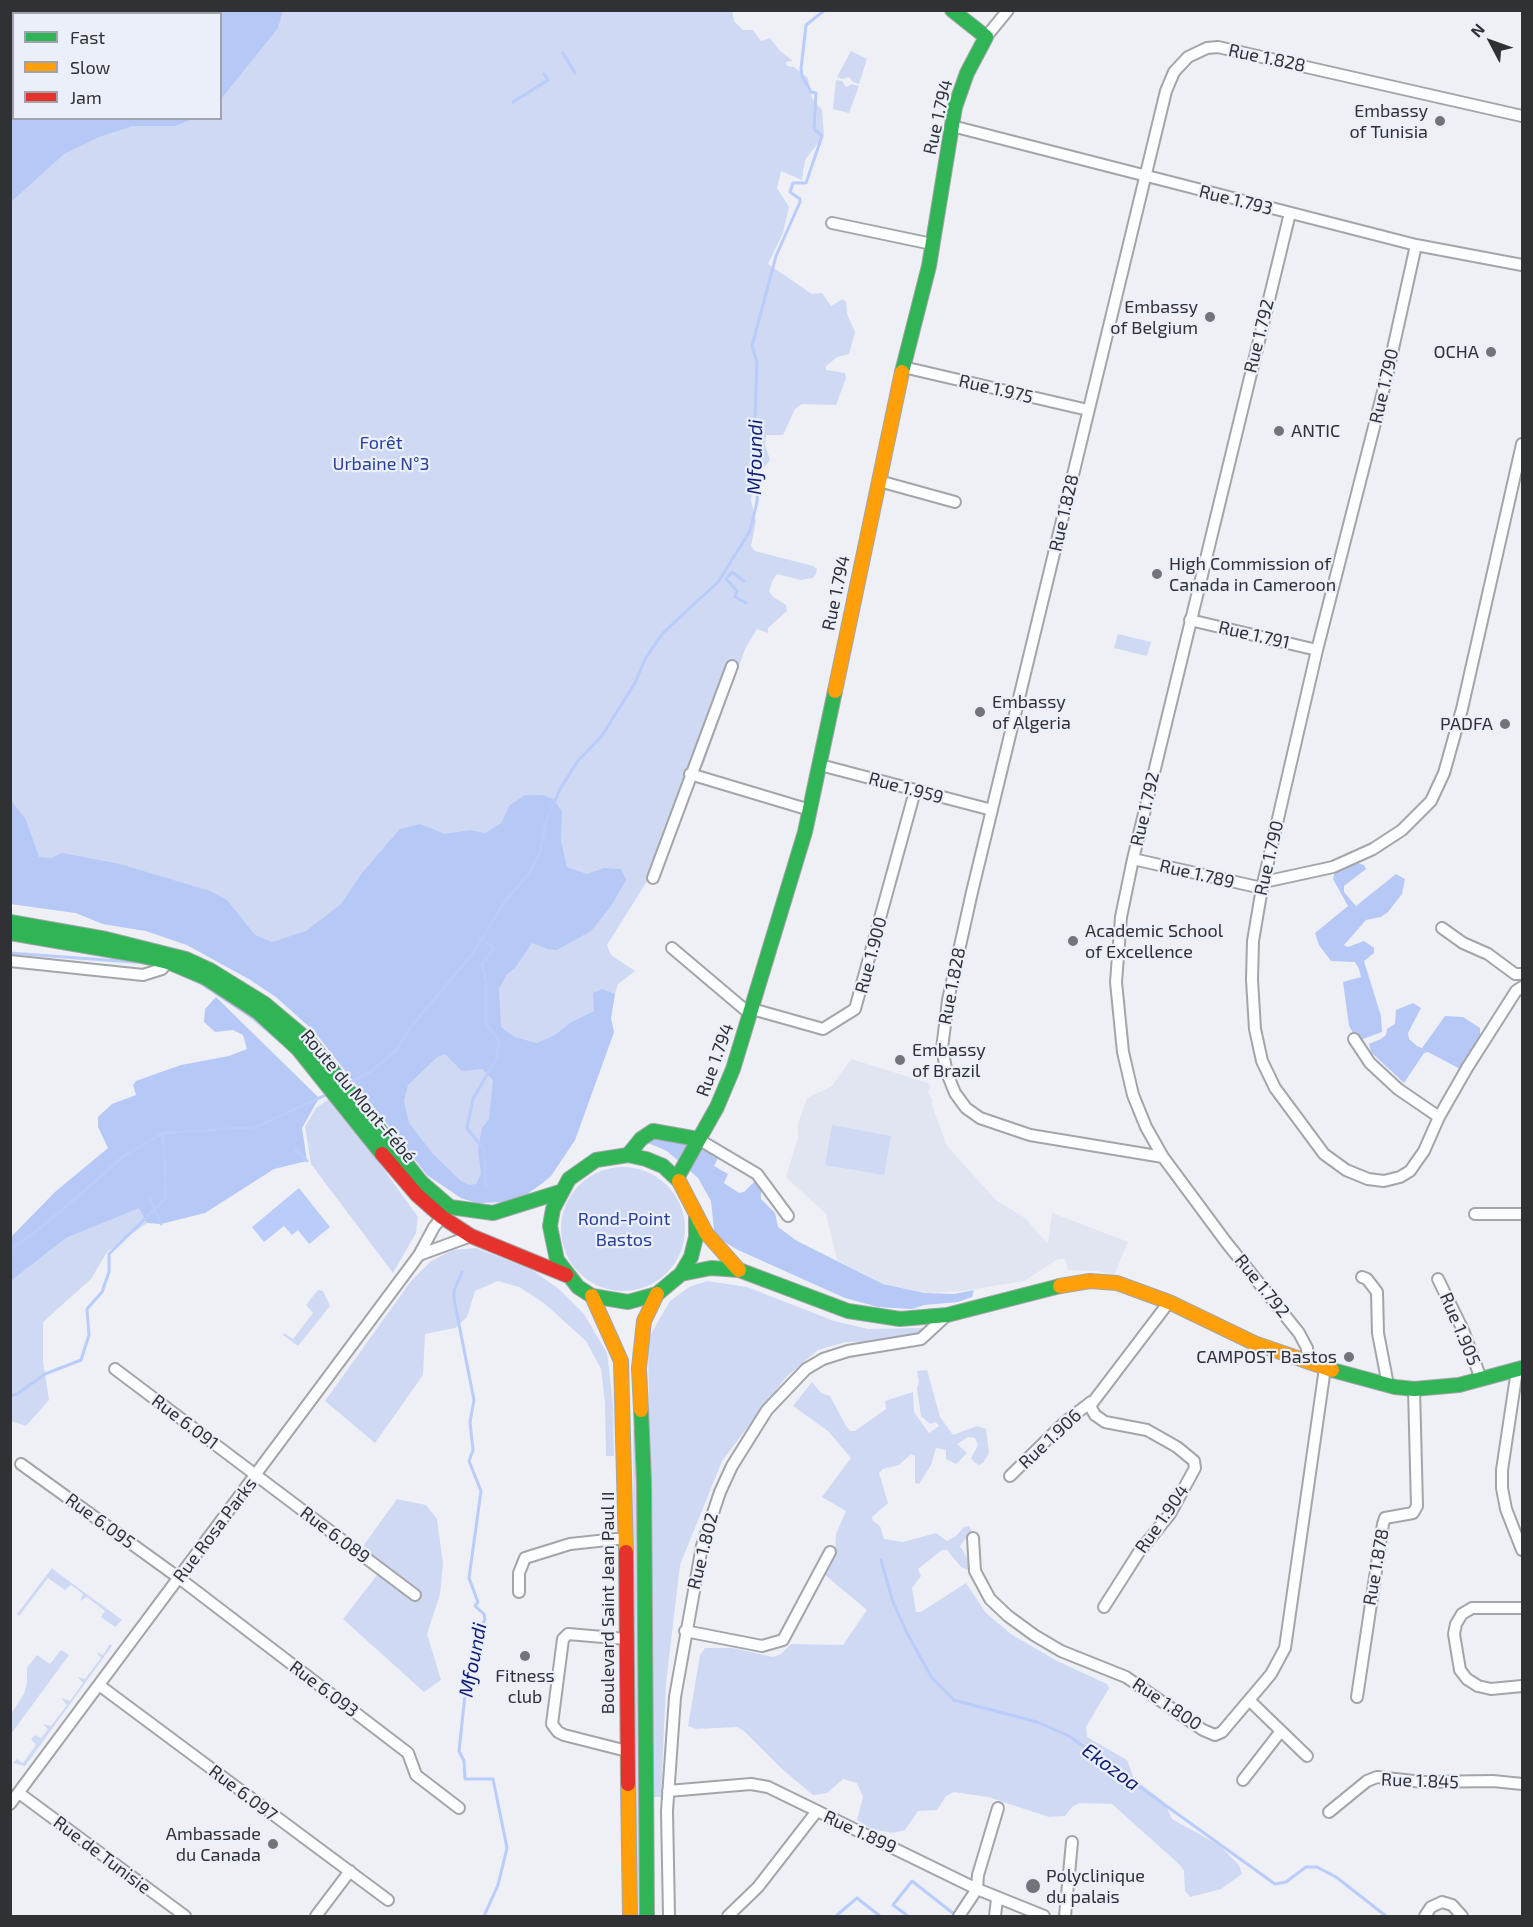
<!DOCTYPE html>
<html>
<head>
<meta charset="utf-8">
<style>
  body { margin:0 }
  #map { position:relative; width:1533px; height:1927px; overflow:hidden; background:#eef0f6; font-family:"Exo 2",sans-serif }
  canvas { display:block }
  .frame { position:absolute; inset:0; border:12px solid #303135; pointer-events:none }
  .legend { position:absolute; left:12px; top:12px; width:210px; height:108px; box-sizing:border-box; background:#ebeff9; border:2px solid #a0a3ab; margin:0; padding:8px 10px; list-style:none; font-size:18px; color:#303135 }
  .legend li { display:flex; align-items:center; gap:12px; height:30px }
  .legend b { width:30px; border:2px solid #a0a3ab }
  .north { position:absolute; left:1461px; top:12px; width:60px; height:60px; -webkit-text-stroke:4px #ebeff9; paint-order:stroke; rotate:311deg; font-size:16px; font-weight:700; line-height:24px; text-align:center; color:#303135 }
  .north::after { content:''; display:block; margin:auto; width:21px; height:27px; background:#303135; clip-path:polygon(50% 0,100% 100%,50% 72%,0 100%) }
</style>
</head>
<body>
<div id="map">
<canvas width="1533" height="1927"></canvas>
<div class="frame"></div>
<ul class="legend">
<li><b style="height:8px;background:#30b455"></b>Fast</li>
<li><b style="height:8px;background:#ff9f0a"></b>Slow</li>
<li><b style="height:8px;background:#e5322d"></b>Jam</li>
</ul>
<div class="north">N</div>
</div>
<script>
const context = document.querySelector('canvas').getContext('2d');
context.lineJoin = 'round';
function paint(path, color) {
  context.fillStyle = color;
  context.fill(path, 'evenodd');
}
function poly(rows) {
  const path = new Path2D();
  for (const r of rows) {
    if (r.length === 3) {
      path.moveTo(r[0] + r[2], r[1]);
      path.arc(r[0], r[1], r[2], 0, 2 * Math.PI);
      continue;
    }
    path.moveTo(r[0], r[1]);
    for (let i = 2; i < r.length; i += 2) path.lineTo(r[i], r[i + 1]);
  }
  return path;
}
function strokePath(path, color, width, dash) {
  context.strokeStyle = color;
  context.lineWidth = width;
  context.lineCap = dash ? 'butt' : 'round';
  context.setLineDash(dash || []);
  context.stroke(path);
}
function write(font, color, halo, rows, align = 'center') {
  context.font = font + ' "Exo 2",sans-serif';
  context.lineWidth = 4.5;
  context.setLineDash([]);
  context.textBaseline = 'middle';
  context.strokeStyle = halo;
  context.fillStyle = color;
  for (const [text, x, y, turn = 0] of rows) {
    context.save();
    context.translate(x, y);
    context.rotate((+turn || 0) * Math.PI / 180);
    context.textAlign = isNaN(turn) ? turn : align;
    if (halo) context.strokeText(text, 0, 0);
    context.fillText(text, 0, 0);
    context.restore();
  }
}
paint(poly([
  [851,1059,928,1083,931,1087,928,1091,933,1102,931,1103,947,1146,996,1200,1025,1218,1048,1244,1052,1213,1128,1242,1114,1275,1097,1271,1068,1270,1065,1259,1058,1259,1024,1281,963,1291,928,1293,883,1284,837,1260,826,1214,786,1177,798,1137,798,1124,807,1098,832,1086]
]), '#e0e5f1');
paint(poly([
  [732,10,734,21,743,30,753,30,761,41,770,38,780,51,793,61,786,62,787,66,794,67,808,78,812,98,822,110,824,135,805,160,802,180,781,171,777,188,789,207,783,233,768,264,812,294,822,293,831,306,843,299,846,302,847,314,855,332,849,354,837,357,826,366,826,370,845,373,846,378,836,405,802,404,795,409,783,435,766,435,765,445,770,460,761,471,756,466,751,500,756,521,751,546,755,551,813,566,817,569,816,574,813,578,801,580,777,574,773,580,769,591,773,597,786,605,787,611,768,628,768,633,757,629,745,649,703,766,688,783,660,842,649,878,607,945,611,955,635,971,618,984,612,1003,611,1019,614,1032,575,1140,551,1176,527,1194,503,1202,477,1203,461,1198,427,1175,314,1031,276,997,249,979,187,945,146,931,103,924,76,913,11,904,11,11],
  [14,14,220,14,220,118,14,118],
  [851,51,867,59,859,84,853,82,849,77,843,79,837,77],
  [836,80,842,81,846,87,852,84,859,86,849,113,833,109],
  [1118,634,1151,642,1147,656,1114,648],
  [332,1097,418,1217,416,1233,393,1273,311,1164,305,1127,316,1108],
  [832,1125,891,1136,884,1175,825,1165],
  [623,1229,62],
  [140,1207,147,1223,107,1252,91,1279,43,1322,43,1361,49,1400,26,1426,11,1421,11,1281,66,1238],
  [476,1248,532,1270,559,1289,584,1314,607,1353,613,1403,614,1456,606,1456,605,1403,601,1369,586,1341,544,1303,519,1287,498,1281,475,1291,467,1317,455,1328,425,1334,423,1375,375,1443,325,1401,411,1281,431,1261,453,1250],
  [707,1281,747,1287,834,1321,868,1329,924,1328,923,1332,898,1341,845,1342,818,1350,786,1377,722,1461,680,1565,666,1683,661,1797,654,1797,648,1339,670,1301,689,1287],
  [318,1290,323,1291,330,1306,298,1346,283,1335,284,1333,293,1339,313,1313,306,1305],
  [927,1370,940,1417,953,1435,977,1426,986,1429,989,1453,983,1463,979,1465,974,1462,971,1458,978,1445,975,1438,968,1437,957,1444,967,1453,956,1464,946,1459,946,1450,936,1448,931,1465,919,1484,915,1483,915,1456,911,1454,899,1465,883,1469,879,1473,888,1503,872,1517,873,1521,880,1526,884,1539,903,1542,936,1533,947,1541,956,1536,964,1527,969,1526,972,1530,960,1546,972,1566,968,1570,961,1567,947,1550,942,1550,918,1569,921,1576,912,1588,916,1612,921,1612,966,1583,986,1613,1011,1634,1057,1661,1107,1684,1109,1688,1086,1727,1087,1737,1127,1760,1134,1779,1164,1802,1172,1819,1219,1845,1239,1865,1242,1874,1221,1889,1190,1897,1185,1891,1184,1871,1180,1865,1112,1804,1080,1803,1073,1806,1065,1816,1049,1817,988,1797,954,1792,946,1796,937,1810,918,1811,905,1830,893,1833,872,1829,857,1820,863,1797,857,1783,843,1779,827,1793,813,1795,782,1769,744,1731,737,1727,696,1729,688,1726,700,1655,705,1648,733,1648,773,1657,781,1654,791,1644,843,1645,867,1610,825,1575,835,1554,836,1534,846,1511,822,1497,851,1458,828,1431,793,1406,812,1382,821,1393,830,1396,846,1426,850,1431,855,1431,886,1409,885,1401,913,1392,914,1412,929,1433,939,1426,936,1422,930,1424,921,1416,917,1388,919,1382,917,1371],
  [633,1429,635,1431,636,1464,639,1916,635,1916],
  [397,1499,426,1505,437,1519,443,1564,440,1594,427,1634,441,1680,424,1692,343,1619,377,1575,364,1545],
  [52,1568,54,1570,122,1620,115,1627,101,1617,105,1611,87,1597,80,1601,83,1594,71,1585,65,1590,48,1578,19,1616,17,1614],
  [110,1644,112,1646,25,1766,13,1763,17,1759,23,1763,36,1745,31,1739,35,1735,41,1738,48,1729,43,1724,51,1726,67,1705,61,1698,70,1701,83,1683,78,1677,85,1679,101,1658,96,1652,103,1655],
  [61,1650,69,1655,11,1734,11,1714,24,1694,27,1683,27,1668,37,1655,50,1664]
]), '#cfd9f4');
paint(poly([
  [11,10,283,10,283,11,278,28,221,99,220,14,14,14,14,118,193,119,175,126,133,126,99,137,64,154,11,202],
  [525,795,542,795,553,799,562,811,561,841,567,867,587,874,604,868,621,869,626,880,611,906,591,931,557,950,548,949,532,943,515,968,507,974,499,989,501,1027,514,1037,537,1043,555,1035,570,1023,594,1011,593,993,602,989,615,994,611,1019,614,1032,575,1140,551,1176,540,1185,527,1194,503,1202,477,1203,461,1198,427,1175,314,1031,276,997,249,979,187,945,146,931,103,924,76,913,11,904,11,800,26,820,39,857,51,858,62,853,120,864,210,891,227,900,255,935,272,942,306,931,341,904,362,873,400,829,420,824,445,834,470,830,485,833,501,823,510,805],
  [445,1054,462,1071,482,1069,493,1080,489,1119,482,1128,478,1149,481,1174,476,1184,469,1185,461,1181,433,1154,409,1123,404,1101,408,1085,437,1057],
  [1358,863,1364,865,1366,869,1344,886,1344,892,1356,906,1396,874,1405,879,1402,894,1388,912,1381,917,1366,920,1344,945,1348,947,1364,941,1374,948,1374,953,1364,961,1381,1016,1382,1032,1363,1039,1356,1038,1349,1026,1343,982,1361,977,1359,969,1355,962,1331,961,1319,945,1315,933,1348,906,1333,879,1335,872],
  [216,997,319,1098,302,1128,307,1161,274,1169,205,1213,161,1224,147,1223,139,1208,66,1238,11,1281,11,1237,55,1192,108,1148,98,1127,98,1117,112,1104,136,1095,133,1085,136,1081,181,1065,229,1056,247,1049,243,1035,233,1030,215,1032,204,1022,205,1009],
  [1413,1003,1421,1008,1408,1033,1409,1039,1417,1046,1422,1048,1445,1016,1463,1017,1480,1028,1480,1037,1460,1069,1428,1052,1424,1053,1404,1083,1371,1052,1369,1044,1381,1039,1386,1035,1387,1029,1395,1024,1396,1010],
  [651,1137,689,1141,682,1164,667,1151,648,1143],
  [702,1148,718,1158,714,1166,728,1174,724,1183,739,1193,744,1192,756,1180,761,1188,761,1199,775,1213,778,1227,797,1241,883,1284,925,1293,954,1294,974,1290,972,1297,958,1302,924,1305,912,1309,878,1307,845,1298,738,1250,721,1240,714,1230,711,1201,698,1178,687,1168]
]), '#b6c8f6');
paint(poly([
  [299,1188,330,1227,309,1244,298,1230,292,1235,284,1226,264,1242,252,1227]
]), '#b9ccfa');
strokePath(poly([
  [563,53,575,73],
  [513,102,548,80,544,74],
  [744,581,732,572,726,579,737,591,735,597,746,603],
  [480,938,494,948,482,964,486,982,486,1023,499,1041,497,1057,473,1099,467,1128,484,1150,486,1186],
  [10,953,146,963],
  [180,974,202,984,253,1018,281,1042],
  [347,1084,370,1072,397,1050,410,1028,474,952,503,904,530,872,540,853,546,821,560,789,577,762,601,737,635,683,645,659,663,633,718,582,750,531,757,502,758,477,754,445,757,362,752,346,776,256,800,202,800,199,790,192,793,183,806,183,822,136,814,129,816,93,811,92,802,76,801,69,806,25,825,10],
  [295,1149,307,1161],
  [150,1199,161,1224],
  [10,1250,47,1223,124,1156,163,1133,256,1127,328,1094],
  [462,1272,454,1291,454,1299,474,1400,470,1422,473,1450,469,1461,481,1491,469,1578,478,1602,475,1606,484,1614,485,1620,476,1635,477,1656,471,1664,466,1686,459,1751,464,1761,465,1779,493,1779,507,1848,498,1885,484,1916],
  [10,1396,17,1394,45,1374,81,1360,89,1335,87,1309,102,1292,109,1272,109,1254,166,1198,163,1133],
  [881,1560,893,1602,908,1635,932,1678,954,1700,1037,1722,1069,1736,1275,1884,1286,1882,1306,1867,1317,1867,1336,1877,1386,1916],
  [837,1915,857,1898,880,1916],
  [908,1916,893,1905,912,1881,954,1914]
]), '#b9ccfa', 3);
const street = poly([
  [986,37,1008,10],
  [952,126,1416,245,1522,265],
  [1290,213,1133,859,1121,917,1116,982,1123,1052,1133,1095,1146,1127,1163,1157,1226,1242,1299,1333,1307,1348,1308,1362],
  [832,223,932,244],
  [1416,245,1387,376,1317,650,1262,888,1253,941,1252,980,1255,1029,1262,1061,1275,1088,1324,1154,1346,1170,1368,1179,1384,1181,1400,1177,1410,1171,1424,1151,1439,1117,1467,1068,1516,991,1522,987],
  [903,367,1088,410],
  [879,481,955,502],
  [1190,620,1317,650],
  [820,765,992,810],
  [690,774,810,810],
  [1133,859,1262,888],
  [653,878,732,666],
  [1264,882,1333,867,1373,849,1402,830,1431,801,1444,773,1462,709,1522,444],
  [1442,928,1463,943,1488,954,1515,974,1522,974],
  [672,948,750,1014],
  [10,961,143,975,162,969,168,962],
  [752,1009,823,1029,855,1009,915,791],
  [1354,1039,1370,1063,1398,1089,1439,1117],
  [698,1139,757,1174,788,1216],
  [1163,1157,1030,1135,980,1118,966,1108,955,1093,947,1073,942,1049,948,1000,972,892,1166,91,1174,72,1188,57,1207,48,1218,47,1522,116],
  [1475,1214,1522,1214],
  [419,1255,471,1236],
  [1362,1277,1367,1279,1377,1292,1378,1333,1388,1385],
  [1438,1279,1463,1330,1481,1379],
  [115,1369,415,1595],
  [1517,1370,1502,1470,1502,1488,1506,1509,1522,1550],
  [21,1464,179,1578,408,1753,416,1775,459,1808],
  [1010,1476,1065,1422,1091,1402],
  [973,1538,975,1571,990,1599,1008,1616,1034,1635,1061,1651,1126,1677,1203,1730,1215,1735,1222,1732,1271,1674,1285,1648,1325,1368],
  [519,1592,519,1573,525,1558,570,1544,626,1538],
  [1104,1607,1139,1552,1170,1514,1195,1468,1194,1461,1177,1447,1147,1430,1105,1422,1095,1415,1090,1406,1169,1302],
  [1522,1608,1472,1608,1462,1614,1456,1624,1454,1634,1460,1670,1467,1679,1478,1686,1491,1689,1522,1686],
  [685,1631,762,1646,783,1640,830,1552],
  [626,1639,568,1634,563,1639,552,1724,558,1732,564,1735,627,1751],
  [99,1685,388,1900],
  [1357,1697,1383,1524,1385,1518,1413,1513,1417,1506,1414,1389],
  [1250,1701,1307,1756],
  [1243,1780,1281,1731],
  [668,1791,751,1784,768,1787,977,1889,1044,1916],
  [19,1793,185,1916],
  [10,1804,419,1255,434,1227,446,1212],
  [1329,1812,1367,1781,1377,1777,1423,1782,1493,1781,1522,1784],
  [316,1916,350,1871],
  [669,1916,667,1811,675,1697,702,1546,720,1492,732,1466,767,1410,806,1369,823,1359,848,1351,921,1339,947,1315],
  [728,1916,758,1887,817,1811],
  [959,1916,977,1889,978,1875,998,1808],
  [995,1916,997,1899],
  [1065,1916,1072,1842],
  [1425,1916,1431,1907,1442,1902,1452,1905,1462,1916]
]);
const fast = poly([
  [902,372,929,266,955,107,967,73,986,37,952,10],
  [10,922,106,939,186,959,210,970,265,1004,309,1041,421,1182,450,1207,493,1213,560,1192],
  [10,933,138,955,168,962,206,978,258,1012,298,1049,382,1154],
  [628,1155,641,1139,653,1131,698,1139],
  [677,1178,717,1107,733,1069,805,832,835,691],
  [679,1181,663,1166,646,1159,628,1155,596,1160,569,1179,553,1209,550,1226,557,1260,578,1287,592,1296,628,1302,657,1294,681,1274,691,1257,696,1237,696,1217],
  [681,1274,711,1268,739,1270,848,1311,900,1319,947,1315,1060,1286],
  [1332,1370,1395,1387,1414,1389,1459,1385,1522,1368],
  [641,1410,644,1481,647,1916]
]);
const slow = poly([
  [835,691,902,372],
  [679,1181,706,1233,739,1270],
  [1060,1286,1090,1281,1117,1283,1169,1302,1254,1343,1332,1370],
  [592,1296,621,1361,626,1552],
  [641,1410,639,1368,644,1321,657,1294],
  [628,1784,630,1916]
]);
const jam = poly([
  [382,1154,417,1195,442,1217,471,1236,566,1275],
  [626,1552,628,1784]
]);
strokePath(street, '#a3a5a9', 14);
strokePath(fast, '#a3a5a9', 16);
strokePath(slow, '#a3a5a9', 16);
strokePath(jam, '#a3a5a9', 16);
strokePath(street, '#fcfdfe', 10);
strokePath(fast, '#30b455', 14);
strokePath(slow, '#ff9f0a', 14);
strokePath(jam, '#e5322d', 14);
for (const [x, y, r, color] of [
  [1440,121,6,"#727479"],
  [1210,317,6,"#727479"],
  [1491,352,6,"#727479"],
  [1279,431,6,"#727479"],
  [1157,574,6,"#727479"],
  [980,712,6,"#727479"],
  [1505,724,6,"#727479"],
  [1073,941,6,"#727479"],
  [900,1060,6,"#727479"],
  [1349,1357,6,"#727479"],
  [525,1656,6,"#727479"],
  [273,1844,6,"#727479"],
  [1033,1886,8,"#727479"]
]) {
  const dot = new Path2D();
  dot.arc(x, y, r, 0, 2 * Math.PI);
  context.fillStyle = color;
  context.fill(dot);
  strokePath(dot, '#ebeff9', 2);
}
write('18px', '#303135', '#ebeff9', [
  ["Rue 1.828",1267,58,12],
  ["Rue 1.794",938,117,-77],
  ["Rue 1.793",1236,200,14],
  ["Rue 1.792",1259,336,-76],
  ["Rue 1.790",1384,386,-77],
  ["Rue 1.975",996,389,13],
  ["Rue 1.828",1064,513,-77],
  ["Rue 1.794",836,593,-78],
  ["Rue 1.791",1254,635,13],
  ["Rue 1.959",906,788,15],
  ["Rue 1.792",1145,809,-77],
  ["Rue 1.790",1269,858,-77],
  ["Rue 1.789",1197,874,13],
  ["Rue 1.900",871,955,-75],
  ["Rue 1.828",952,986,-79],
  ["Rue 1.794",715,1060,-70],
  ["Route du Mont-Fébé",358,1096,50],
  ["Rue 1.792",1262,1286,51],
  ["Rue 1.905",1460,1329,67],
  ["Rue 6.091",185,1422,37],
  ["Rue 1.906",1050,1439,-43],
  ["Rue 1.904",1162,1519,-55],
  ["Rue 6.095",100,1521,36],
  ["Rue Rosa Parks",215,1530,-53],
  ["Rue 6.089",335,1535,37],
  ["Rue 1.802",703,1551,-76],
  ["Rue 1.878",1376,1567,-80],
  ["Boulevard Saint Jean Paul II",608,1603,-90],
  ["Rue 6.093",324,1689,37],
  ["Rue 1.800",1167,1704,34],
  ["Rue 1.845",1420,1781,2],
  ["Rue 6.097",243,1793,37],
  ["Rue 1.899",860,1832,25],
  ["Rue de Tunisie",102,1855,37]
]);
write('18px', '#303135', '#ebeff9', [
  ["Embassy",1428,111],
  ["of Tunisia",1428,132],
  ["Embassy",1198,307],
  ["of Belgium",1198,328],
  ["OCHA",1479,352],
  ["ANTIC",1291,431,"left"],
  ["High Commission of",1169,564,"left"],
  ["Canada in Cameroon",1169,585,"left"],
  ["Embassy",992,702,"left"],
  ["of Algeria",992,723,"left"],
  ["PADFA",1493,724],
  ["Academic School",1085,931,"left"],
  ["of Excellence",1085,952,"left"],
  ["Embassy",912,1050,"left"],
  ["of Brazil",912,1071,"left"],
  ["CAMPOST Bastos",1337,1357],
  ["Fitness",525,1676,"center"],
  ["club",525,1697,"center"],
  ["Ambassade",261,1834],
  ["du Canada",261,1855],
  ["Polyclinique",1046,1876,"left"],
  ["du palais",1046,1897,"left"]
], 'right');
write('18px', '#27409a', '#ebeff9', [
  ["Forêt",381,443],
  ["Urbaine N°3",381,464],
  ["Rond-Point",624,1219],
  ["Bastos",624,1240]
]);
write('italic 20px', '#0e1c75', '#ebeff9', [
  ["Mfoundi",755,457,-89],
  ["Mfoundi",473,1660,-79],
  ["Ekozoa",1111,1767,36]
]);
</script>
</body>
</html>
